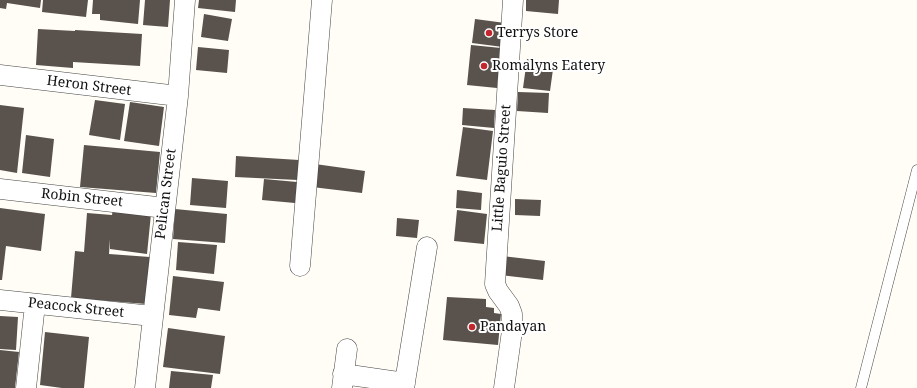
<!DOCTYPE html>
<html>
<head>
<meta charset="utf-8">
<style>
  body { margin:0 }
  canvas { display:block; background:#fffdf5 }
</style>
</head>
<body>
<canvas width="917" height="388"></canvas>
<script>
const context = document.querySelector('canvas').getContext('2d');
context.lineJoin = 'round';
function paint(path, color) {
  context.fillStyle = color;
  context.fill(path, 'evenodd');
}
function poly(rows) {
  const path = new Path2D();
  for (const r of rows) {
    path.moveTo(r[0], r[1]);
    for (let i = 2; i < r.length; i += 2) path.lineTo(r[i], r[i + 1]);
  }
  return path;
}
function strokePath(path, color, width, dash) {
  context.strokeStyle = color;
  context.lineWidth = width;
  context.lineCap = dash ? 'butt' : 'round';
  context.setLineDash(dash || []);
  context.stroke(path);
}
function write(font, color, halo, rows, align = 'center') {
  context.font = font + ' "Noto Serif",serif';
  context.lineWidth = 4;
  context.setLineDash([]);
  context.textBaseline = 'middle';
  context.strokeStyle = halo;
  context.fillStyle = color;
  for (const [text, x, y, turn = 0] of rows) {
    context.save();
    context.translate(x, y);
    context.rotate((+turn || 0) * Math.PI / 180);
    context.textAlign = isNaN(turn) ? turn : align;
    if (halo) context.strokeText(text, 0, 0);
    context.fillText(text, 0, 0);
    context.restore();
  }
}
paint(poly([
  [0,0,41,0,40,8,7,3,6,9,0,8],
  [43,0,88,0,86,17,42,12],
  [93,0,140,0,138,24,100,20,100,14,92,14],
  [145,0,170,0,168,27,143,25],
  [199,0,236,0,235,12,198,8],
  [526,0,559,0,558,14,526,11],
  [204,14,232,19,228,41,201,37],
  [475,19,505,23,503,47,472,43],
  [38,29,75,31,75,30,142,34,140,66,73,62,73,68,36,65],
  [471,45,501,48,497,88,467,85],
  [198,47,229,50,227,73,196,70],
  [527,59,554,62,550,91,523,88],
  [518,92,549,93,548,113,517,111],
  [95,100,125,104,120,140,89,135],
  [130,102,164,107,159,146,124,141],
  [0,105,24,108,17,173,0,170],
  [463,108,495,110,494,128,462,125],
  [463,127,493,131,487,180,456,176],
  [26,135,54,139,50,177,22,173],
  [84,145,160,152,156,193,80,187],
  [236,156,299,160,298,180,235,177],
  [315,164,365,171,362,193,312,187],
  [192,178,228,181,226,208,190,205],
  [264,179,297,182,295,203,262,200],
  [457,190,482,193,481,210,456,208],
  [515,199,541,200,540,216,515,215],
  [0,208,45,214,41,251,6,246,2,280,0,280],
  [113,209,151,214,147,254,110,249,110,239,109,254,150,257,146,304,71,298,75,251,84,252,87,213,112,215],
  [175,209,227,214,225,243,173,239],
  [457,210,487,214,484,244,454,241],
  [397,218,419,220,417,238,396,236],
  [178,242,217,245,214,274,176,270],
  [502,256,545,261,543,280,500,275],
  [173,276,224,282,220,311,198,308,196,318,169,315],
  [447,297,486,299,486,307,494,308,494,313,501,314,498,345,443,340],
  [0,316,18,317,16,350,0,349],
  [168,328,225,336,220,374,163,367],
  [45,332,89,337,84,388,62,388,40,385],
  [0,350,19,352,15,388,0,388],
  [171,371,213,375,211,388,169,388]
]), '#5a524d');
const lane = poly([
  [861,388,917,170]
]);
const street = poly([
  [0,75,178,96],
  [0,189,165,208],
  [300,266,322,0],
  [0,300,152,316],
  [343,374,405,383],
  [26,388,35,304],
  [145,388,178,96,185,0],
  [342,388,347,349],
  [404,388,427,247],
  [504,388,512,331,512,314,509,306,498,291,495,284,513,0]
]);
strokePath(lane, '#444', 11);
strokePath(street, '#444', 21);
strokePath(lane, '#fff', 10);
strokePath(street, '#fff', 20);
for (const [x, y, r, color] of [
  [489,33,4,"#c4262e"],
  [484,66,4,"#c4262e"],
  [472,327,4,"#c4262e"]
]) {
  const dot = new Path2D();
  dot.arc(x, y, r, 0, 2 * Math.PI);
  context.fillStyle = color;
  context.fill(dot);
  strokePath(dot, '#fff', 1.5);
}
write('14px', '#111', '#fff', [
  ["Terrys Store",497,33],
  ["Romalyns Eatery",492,66],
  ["Pandayan",480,327]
], 'left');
write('14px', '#111', '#fff', [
  ["Heron Street",89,86,7],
  ["Little Baguio Street",502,168,-86],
  ["Pelican Street",166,194,-83],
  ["Robin Street",82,198,6],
  ["Peacock Street",76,308,6]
]);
</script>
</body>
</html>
